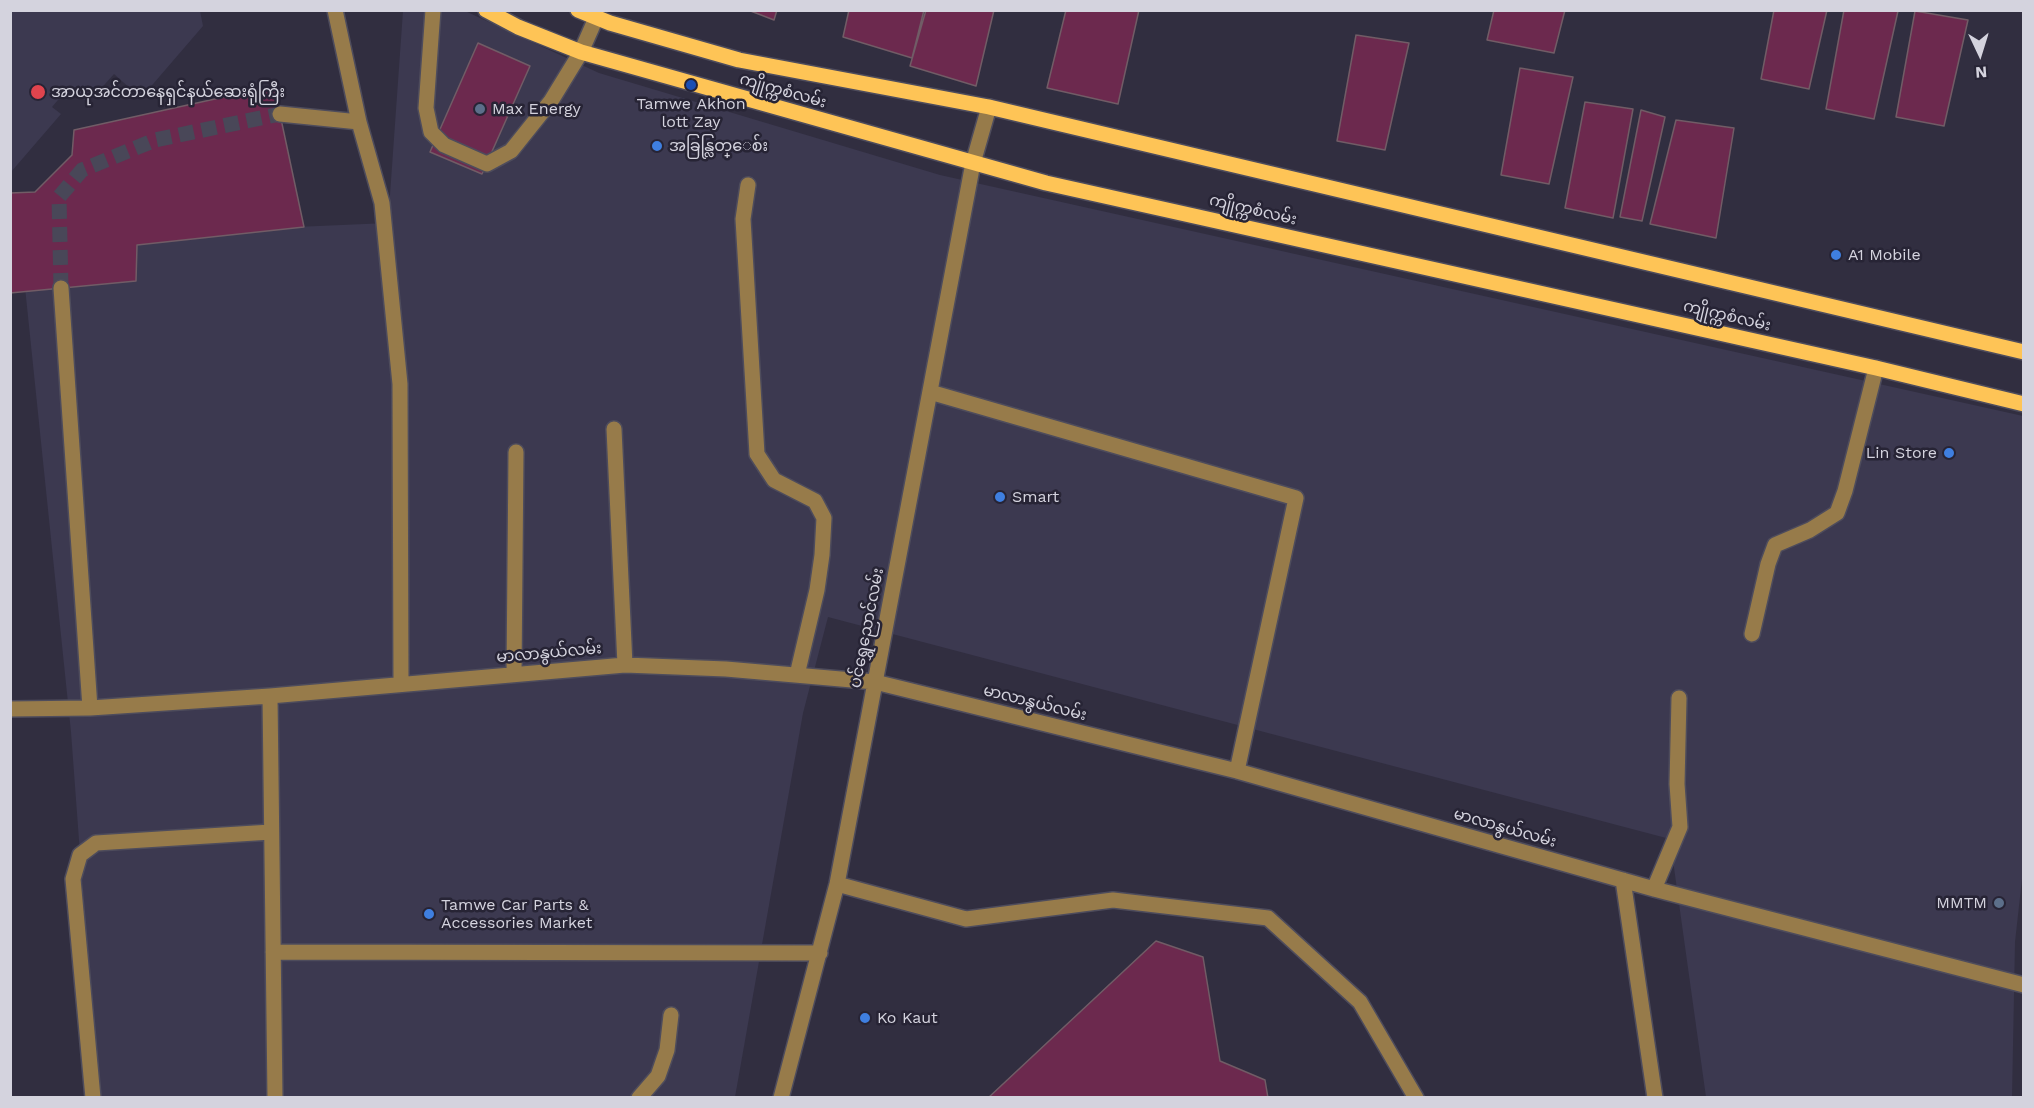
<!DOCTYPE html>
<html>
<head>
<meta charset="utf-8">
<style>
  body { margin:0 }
  #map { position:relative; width:2034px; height:1108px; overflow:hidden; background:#312e40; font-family:"Work Sans",sans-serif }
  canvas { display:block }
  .frame { position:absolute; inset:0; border:12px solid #d4d3de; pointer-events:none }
  .north { position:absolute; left:1950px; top:24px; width:60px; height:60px; -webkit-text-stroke:4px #272435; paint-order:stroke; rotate:176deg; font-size:16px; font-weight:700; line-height:24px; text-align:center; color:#d4d3de }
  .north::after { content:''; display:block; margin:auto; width:21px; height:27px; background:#d4d3de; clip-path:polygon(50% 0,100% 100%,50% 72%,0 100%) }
</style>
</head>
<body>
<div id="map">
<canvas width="2034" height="1108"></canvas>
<div class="frame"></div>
<div class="north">N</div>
</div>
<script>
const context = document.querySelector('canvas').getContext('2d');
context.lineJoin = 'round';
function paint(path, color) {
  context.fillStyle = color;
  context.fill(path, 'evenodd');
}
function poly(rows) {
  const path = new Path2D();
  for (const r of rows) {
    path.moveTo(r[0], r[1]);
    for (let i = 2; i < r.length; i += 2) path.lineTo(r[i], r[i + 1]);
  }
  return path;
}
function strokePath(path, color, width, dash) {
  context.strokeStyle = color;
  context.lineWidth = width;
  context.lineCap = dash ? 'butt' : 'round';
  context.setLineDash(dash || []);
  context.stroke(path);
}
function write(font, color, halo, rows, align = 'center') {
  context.font = font + ' "Work Sans","Noto Sans Myanmar",sans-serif';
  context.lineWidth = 5;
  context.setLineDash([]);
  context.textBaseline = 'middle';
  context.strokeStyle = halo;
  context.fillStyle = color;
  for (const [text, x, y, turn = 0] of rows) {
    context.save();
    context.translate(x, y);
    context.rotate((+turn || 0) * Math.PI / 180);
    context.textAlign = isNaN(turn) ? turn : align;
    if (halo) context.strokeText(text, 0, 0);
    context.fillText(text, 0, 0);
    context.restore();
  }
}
paint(poly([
  [11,10,200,11,203,26,141,98,114,74,88,103,69,87,52,107,61,114,11,172],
  [403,11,465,11,599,73,940,175,2023,416,2024,861,2015,942,2012,1097,1706,1097,1670,839,828,617,803,713,735,1097,98,1097,71,732,20,239,388,223]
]), '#3c3950');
const building = poly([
  [748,10,777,10,774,20,748,10],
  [849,10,924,10,912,58,843,37,849,10],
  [926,10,994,10,976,86,910,66,926,10],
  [1066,10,1139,10,1118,104,1047,88,1066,10],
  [1494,10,1565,10,1554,53,1487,40,1494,10],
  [1774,10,1827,10,1809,89,1761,79,1774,10],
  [1844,10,1898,11,1874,119,1826,109,1844,10],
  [1915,11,1968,20,1944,126,1896,117,1915,11],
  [1356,35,1409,43,1385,150,1337,141,1356,35],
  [478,43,530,66,482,174,430,152,478,43],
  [1520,68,1573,77,1549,184,1501,175,1520,68],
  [274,86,304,227,137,245,136,281,10,293,10,193,35,192,72,155,74,130,274,86],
  [1585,102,1633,109,1613,218,1565,208,1585,102],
  [1641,110,1665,117,1642,221,1620,217,1641,110],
  [1676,120,1734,128,1716,238,1650,224,1676,120],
  [1156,941,1203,957,1220,1061,1265,1080,1268,1098,988,1098,1156,941]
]);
paint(building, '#6c294e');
strokePath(building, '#715c66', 1.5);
strokePath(poly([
  [61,288,59,197,82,170,155,140,280,114]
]), '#494758', 15, [15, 8]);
const minor = poly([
  [335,10,359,122,382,203,400,384,401,684],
  [433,10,426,108,431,132,444,145,487,164,511,151,551,101,581,52,596,18],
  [280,114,359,122],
  [748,185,743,219,757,454,774,480,815,501,824,518,822,555,817,590,797,675],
  [61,288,90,708],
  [930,392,1296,498,1237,771],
  [614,429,625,665],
  [1752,634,1768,564,1775,545,1810,530,1837,513,1845,491,1876,368],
  [514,674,516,452],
  [270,696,275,1098],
  [10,709,90,708,270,696,625,665,726,669,875,682,1237,771,1654,889,2024,985],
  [1623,880,1655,1098],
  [837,884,966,919,1113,900,1268,918,1360,1002,1416,1098],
  [1654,889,1680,827,1677,784,1679,698],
  [273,952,820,953],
  [93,1098,73,879,80,855,96,843,271,832],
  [639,1098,658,1076,667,1050,671,1015],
  [781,1098,837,884,973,163,989,107]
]);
const major = poly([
  [486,10,518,27,581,52,1046,183,1876,368,2024,404],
  [578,10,610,23,739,60,989,107,2024,352]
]);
strokePath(minor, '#4e4c5c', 18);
strokePath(major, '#4e4c5c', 18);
strokePath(minor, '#977b4a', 15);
strokePath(major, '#fec456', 15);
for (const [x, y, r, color] of [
  [691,85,6,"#1a4fb4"],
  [38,92,8,"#e0444e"],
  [480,109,6,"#5c6f8a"],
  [657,146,6,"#3f7fe0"],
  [1836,255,6,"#3f7fe0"],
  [1949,453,6,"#3f7fe0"],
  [1000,497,6,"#3f7fe0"],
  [1999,903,6,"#5c6f8a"],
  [429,914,6,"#3f7fe0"],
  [865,1018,6,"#3f7fe0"]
]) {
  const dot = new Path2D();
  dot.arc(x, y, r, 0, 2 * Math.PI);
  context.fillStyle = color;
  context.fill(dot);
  strokePath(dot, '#272435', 2);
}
write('16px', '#d4d3de', '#272435', [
  ["ကျိုက္ကစံလမ်း",783,91,16],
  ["ကျိုက္ကစံလမ်း",1253,210,13],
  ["ကျိုက္ကစံလမ်း",1727,316,13],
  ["ပင်ရွှေညောင်လမ်း",867,628,-79],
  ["မာလာနွယ်လမ်း",549,653,-5],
  ["မာလာနွယ်လမ်း",1035,703,14],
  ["မာလာနွယ်လမ်း",1505,828,16]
]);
write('16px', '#d4d3de', '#272435', [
  ["အာယုအင်တာနေရှင်နယ်ဆေးရုံကြီး",51,92],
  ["Tamwe Akhon",691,104,"center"],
  ["lott Zay",691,122,"center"],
  ["Max Energy",492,109],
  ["အခြန္လြတ္ေစ်း",669,146],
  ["A1 Mobile",1848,255],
  ["Lin Store",1937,453,"right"],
  ["Smart",1012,497],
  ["MMTM",1987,903,"right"],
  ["Tamwe Car Parts &",441,905],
  ["Accessories Market",441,923],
  ["Ko Kaut",877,1018]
], 'left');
</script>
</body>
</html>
